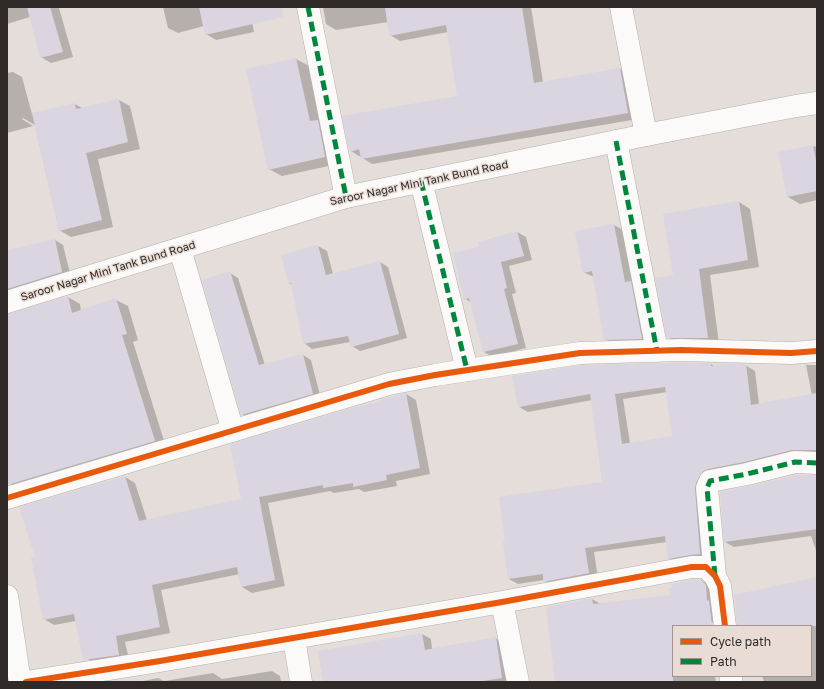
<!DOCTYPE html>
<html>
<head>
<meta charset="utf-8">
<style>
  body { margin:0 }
  #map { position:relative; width:824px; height:689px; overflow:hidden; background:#e4ddd9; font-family:"Golos Text",sans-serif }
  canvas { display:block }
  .frame { position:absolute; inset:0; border:8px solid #302b29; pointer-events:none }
  .legend { position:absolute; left:672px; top:625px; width:140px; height:52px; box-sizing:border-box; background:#e8dcd5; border:1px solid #9e9590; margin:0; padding:5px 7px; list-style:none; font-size:12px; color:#302b29 }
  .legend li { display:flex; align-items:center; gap:8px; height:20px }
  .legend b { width:20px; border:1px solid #9e9590 }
</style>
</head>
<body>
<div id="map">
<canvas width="824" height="689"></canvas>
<div class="frame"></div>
<ul class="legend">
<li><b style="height:5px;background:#e8590c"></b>Cycle path</li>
<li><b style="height:5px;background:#00873e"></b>Path</li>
</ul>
</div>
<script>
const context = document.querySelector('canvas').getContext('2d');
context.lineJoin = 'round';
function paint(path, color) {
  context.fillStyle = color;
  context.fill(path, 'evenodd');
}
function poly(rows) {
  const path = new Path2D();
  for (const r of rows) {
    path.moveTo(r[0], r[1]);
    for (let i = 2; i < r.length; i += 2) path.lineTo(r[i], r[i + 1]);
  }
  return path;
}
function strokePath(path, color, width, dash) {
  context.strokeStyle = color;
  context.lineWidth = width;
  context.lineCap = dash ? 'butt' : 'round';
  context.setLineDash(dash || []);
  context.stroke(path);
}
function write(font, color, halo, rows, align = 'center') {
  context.font = font + ' "Golos Text",sans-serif';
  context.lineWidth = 3;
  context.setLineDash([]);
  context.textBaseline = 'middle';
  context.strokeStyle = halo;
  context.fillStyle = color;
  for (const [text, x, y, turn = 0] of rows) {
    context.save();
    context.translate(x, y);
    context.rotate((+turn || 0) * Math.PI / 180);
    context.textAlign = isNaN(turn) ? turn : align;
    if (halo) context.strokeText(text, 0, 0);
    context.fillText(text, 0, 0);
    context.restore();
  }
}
paint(poly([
  [7,7,63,7,59,8,73,57,51,63,41,57,30,17,7,24],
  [163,7,249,7,254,32,216,40,206,34,204,26,178,33,168,28],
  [323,7,531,7,543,82,620,69,630,75,638,119,372,164,351,151,458,97,448,32,400,41,390,35,388,22,336,30,326,24],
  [296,59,309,66,338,164,282,176,269,169],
  [13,72,22,77,32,114,75,104,82,108,119,100,130,106,140,149,98,159,113,227,71,237,59,230,35,125,23,118,22,119,33,126,7,133,7,73],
  [813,146,817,147,817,200,800,204,788,197,780,153],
  [739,202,750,209,759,267,710,275,719,344,680,344,668,337,674,276],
  [614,225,623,230,650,343,614,344,605,339,594,277,583,272,576,232],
  [517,232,526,237,532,260,509,266,516,293,512,294,526,348,493,357,484,352,471,302,465,299,480,247],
  [55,240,63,245,71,277,7,293,7,251],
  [318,246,327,251,333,274,380,262,388,267,407,338,360,351,352,346,350,342,312,349,304,343,292,285,289,283],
  [230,273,238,278,265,365,303,355,311,360,321,399,251,419,242,414],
  [68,297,80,304,81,311,116,300,128,306,138,340,133,342,166,447,22,490,10,484,7,473,7,335],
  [711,364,714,366,745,365,755,371,759,404,812,395,806,365,817,365,817,455,717,473,709,559,678,563,669,558,667,542,594,552,598,578,553,586,544,580,518,584,509,579,604,483,592,400,528,412,519,407],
  [667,392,673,437,630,443,623,399],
  [406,394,416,400,430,474,396,481,397,486,364,492,359,489,334,493,330,491,268,503,285,586,252,593,242,587,240,574,161,590,170,633,125,642,128,655,93,662,83,656,76,621,54,625,44,619,36,557,125,477,135,483,147,520,242,500,381,403],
  [817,476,817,553,811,536,734,547,725,542],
  [817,578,817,682,764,682,762,676,811,676,811,626,738,626],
  [701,580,710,586,715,626,712,622,709,623,710,626,673,626,673,676,715,676,716,682,556,682,592,599,601,604,671,596],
  [422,634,431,639,432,649,495,638,504,643,511,682,324,682],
  [272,671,280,676,281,682,138,682,158,678,164,681,213,673,222,679]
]), '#0003');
paint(poly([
  [27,7,50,7,63,52,40,58],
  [199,7,282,7,283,17,205,35],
  [385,7,522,7,534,83,620,68,628,113,361,159,359,149,350,152,342,116,457,96,446,25,389,36],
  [296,58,310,121,318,120,325,157,268,170,246,69],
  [119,99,128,142,86,153,102,220,59,231,32,113,75,103,76,109],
  [813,145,817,166,817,191,787,197,778,152],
  [739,201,748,260,699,269,708,338,667,338,655,278,673,275,663,214],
  [614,224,625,282,631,281,642,339,604,340,592,271,583,273,575,231],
  [517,231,524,256,501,262,507,288,504,289,518,344,483,352,469,298,464,300,453,253,479,247,478,242],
  [55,239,62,272,7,289,7,250],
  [318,245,326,275,380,261,399,334,351,347,348,336,303,344,291,283,288,283,281,255],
  [230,271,259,365,303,354,313,394,241,415,202,280],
  [68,296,72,313,116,298,127,334,122,335,155,441,7,485,7,314],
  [681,363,711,363,711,366,725,364,746,364,751,405,817,393,817,450,792,450,744,462,708,469,702,472,696,483,695,489,700,554,690,555,668,559,665,536,585,548,589,573,543,582,543,574,508,579,503,542,505,541,499,497,602,482,590,394,518,407,512,376,581,365],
  [665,387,672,436,622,444,615,394],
  [406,393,420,468,386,475,387,480,353,487,353,483,323,488,323,485,259,497,275,580,241,587,237,567,152,585,160,627,116,636,119,655,83,660,74,614,43,620,31,557,35,557,19,507,125,476,139,521,241,499,230,444,355,407,380,402,380,400],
  [796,475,817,475,817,529,724,542,720,492,750,486],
  [817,577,817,626,737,626,734,595],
  [693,580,701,580,706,585,707,601,709,600,712,626,673,626,673,682,555,682,546,607,592,598,593,604,670,595,669,588,672,588,671,584],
  [422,633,425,650,496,637,502,678,476,682,323,682,318,651]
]), '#dad5e0');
const street = poly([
  [308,7,346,197],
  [621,7,646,135],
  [616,141,657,351],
  [421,181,467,370],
  [180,249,233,431],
  [7,498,389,384,435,375,580,353,681,350,791,353,817,351],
  [715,576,707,488,710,481,747,474,795,462,817,463],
  [7,596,20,682],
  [502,602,518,682],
  [294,638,301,682],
  [731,676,731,682],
  [26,682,160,661,502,602,692,567,706,567,715,576,720,586,725,626]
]);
const secondary = poly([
  [7,302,346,197,646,135,796,106,817,103]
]);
strokePath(street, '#b5b0ad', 23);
strokePath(secondary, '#b5b0ad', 23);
strokePath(street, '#fbfaf9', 22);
strokePath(secondary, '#fbfaf9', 22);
strokePath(poly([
  [308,7,346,197],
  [616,141,657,351],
  [421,181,467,370],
  [715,576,707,488,710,481,747,474,795,462,817,463]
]), '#00873e', 5, [10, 5]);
strokePath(poly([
  [7,498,389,384,435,375,580,353,681,350,791,353,817,351],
  [26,682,160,661,502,602,692,567,706,567,715,576,720,586,725,626]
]), '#e8590c', 6);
write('11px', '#302b29', '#e8dcd5', [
  ["Saroor Nagar Mini Tank Bund Road",419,183,-12],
  ["Saroor Nagar Mini Tank Bund Road",108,271,-17]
]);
</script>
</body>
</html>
